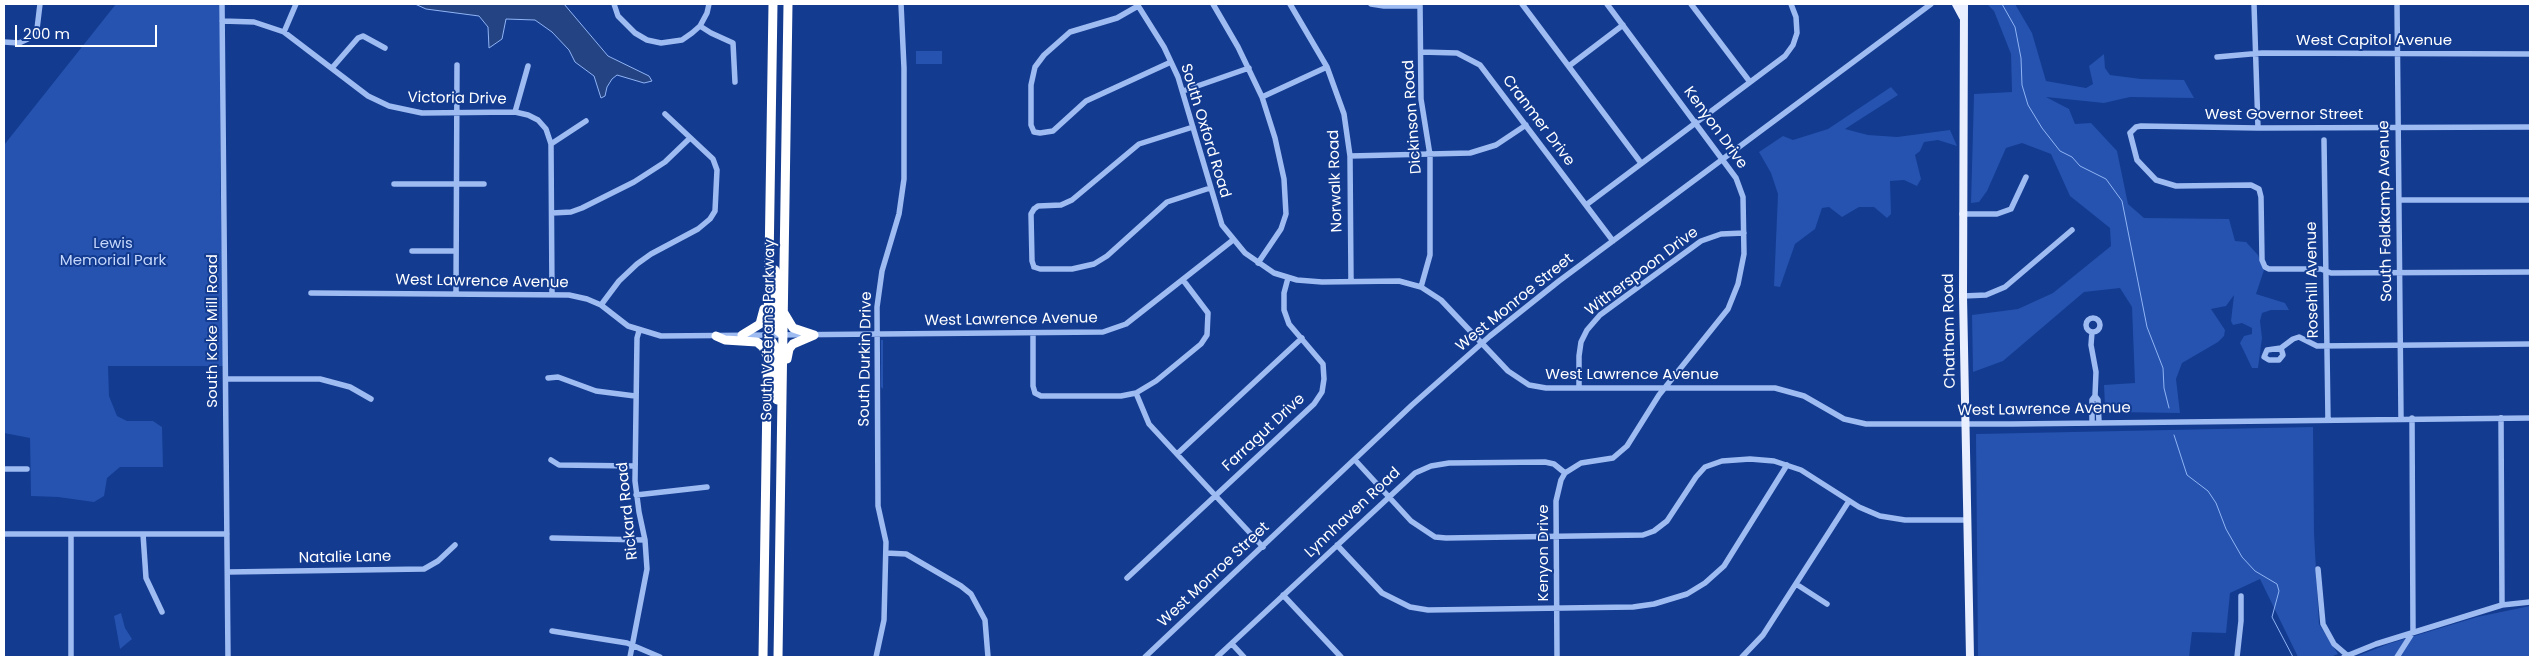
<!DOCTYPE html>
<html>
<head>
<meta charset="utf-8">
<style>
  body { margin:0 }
  #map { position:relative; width:2534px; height:661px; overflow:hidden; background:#133b90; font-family:Poppins,sans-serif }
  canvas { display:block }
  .frame { position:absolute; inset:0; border:5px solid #fff; pointer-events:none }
  .scale { position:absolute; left:15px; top:25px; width:142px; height:22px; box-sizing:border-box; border:2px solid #fff; border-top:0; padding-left:6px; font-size:15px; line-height:18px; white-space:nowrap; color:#fff; -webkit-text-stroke:4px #133b90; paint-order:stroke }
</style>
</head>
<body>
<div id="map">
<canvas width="2534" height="661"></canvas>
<div class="frame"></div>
<div class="scale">200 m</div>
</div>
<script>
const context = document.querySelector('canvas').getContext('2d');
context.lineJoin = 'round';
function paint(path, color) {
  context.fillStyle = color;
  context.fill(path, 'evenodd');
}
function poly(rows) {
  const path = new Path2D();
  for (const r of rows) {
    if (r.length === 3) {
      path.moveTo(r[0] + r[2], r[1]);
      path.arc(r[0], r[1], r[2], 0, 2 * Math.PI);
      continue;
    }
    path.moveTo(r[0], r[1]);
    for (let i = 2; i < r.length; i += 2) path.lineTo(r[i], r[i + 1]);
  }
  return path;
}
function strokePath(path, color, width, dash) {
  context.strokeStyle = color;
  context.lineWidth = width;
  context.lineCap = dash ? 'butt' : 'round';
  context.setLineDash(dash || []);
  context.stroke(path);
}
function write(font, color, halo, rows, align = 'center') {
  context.font = font + ' Poppins,sans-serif';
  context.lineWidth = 4;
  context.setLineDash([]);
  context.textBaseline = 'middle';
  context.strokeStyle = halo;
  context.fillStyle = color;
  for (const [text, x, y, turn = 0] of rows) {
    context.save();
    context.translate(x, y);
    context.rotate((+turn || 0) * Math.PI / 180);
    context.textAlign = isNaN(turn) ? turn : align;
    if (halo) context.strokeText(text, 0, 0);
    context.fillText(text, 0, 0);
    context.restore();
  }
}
paint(poly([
  [116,4,220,4,220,172,225,366,108,366,109,396,117,416,127,421,153,421,162,427,163,467,120,467,107,478,104,496,94,502,58,497,31,496,30,438,4,433,4,145],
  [1987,4,2015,4,2032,33,2046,81,2086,88,2093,84,2089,66,2104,54,2105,68,2110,75,2141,79,2184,80,2194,98,2130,97,2104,103,2046,97,2069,109,2075,124,2091,123,2117,151,2128,204,2144,218,2229,219,2235,241,2246,242,2258,255,2264,270,2256,294,2285,303,2289,310,2271,310,2262,313,2260,321,2262,338,2258,368,2252,368,2240,343,2244,336,2252,334,2252,328,2242,323,2233,325,2231,321,2234,295,2226,306,2211,309,2225,330,2224,336,2218,342,2182,363,2176,379,2180,413,2111,412,2105,406,2104,385,2135,383,2132,307,2120,288,2084,292,2003,361,1973,372,1972,315,2018,309,2053,293,2111,246,2110,228,2070,196,2051,154,2022,143,2006,148,1987,191,1979,202,1971,203,1974,94,2012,92,2011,54,1994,11],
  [916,51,942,51,942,64,916,64],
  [1891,87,1898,95,1845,129,1868,135,1897,137,1950,130,1957,146,1938,140,1924,142,1920,151,1915,155,1921,179,1917,186,1904,180,1890,181,1891,214,1887,218,1874,207,1859,207,1842,217,1829,207,1822,208,1815,229,1795,244,1780,287,1774,286,1778,194,1771,173,1759,152,1783,136,1793,140,1828,129],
  [881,340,883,340,883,389,881,387],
  [2313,427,2314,533,2319,624,2338,654,2330,657,2298,657,2260,579,2230,593,2226,633,2192,632,2189,657,1978,657,1976,434],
  [2530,606,2530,657,2355,657,2388,644,2477,617],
  [121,613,125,628,132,639,120,649,114,616]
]), '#2553af');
const water = poly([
  [415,4,564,4,608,56,649,76,652,81,644,83,617,75,612,79,607,87,605,96,601,98,594,76,575,62,569,50,552,32,535,20,506,19,502,39,489,48,488,27,479,16,426,9,415,4]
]);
paint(water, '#244383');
strokePath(water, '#90b4f5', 1);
strokePath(poly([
  [2002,4,2015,27,2021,58,2022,85,2028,105,2042,128,2060,151,2072,157,2080,166,2106,179,2122,201,2147,327,2163,368,2164,388,2169,408],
  [2174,435,2187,475,2208,491,2216,503,2226,529,2242,557,2255,571,2277,584,2279,591,2272,617,2293,657]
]), '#90b4f5', 1);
strokePath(poly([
  [222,4,228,657],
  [614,4,618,16,635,33,647,40,661,43,682,40,692,33,700,26,707,13,709,4],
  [1137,4,1164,47,1178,77,1222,225,1245,253,1274,273,1297,280,1322,282,1399,281,1421,287,1441,300,1508,371,1529,385,1546,388,1775,388,1804,396,1844,419,1866,424,2012,424,2530,418],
  [1213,4,1238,47,1262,97,1275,138,1284,179,1286,214,1281,229,1258,263],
  [1290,4,1327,67,1344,114,1350,156,1351,281],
  [1371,4,1384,6,1420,6],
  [1420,4,1421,99,1430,155,1430,255,1421,287],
  [1522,4,1641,163],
  [1691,4,1750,82],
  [2254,4,2258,128],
  [2397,4,2401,418],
  [222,21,254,22,284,32,368,96,389,106,422,113,515,112,528,115,538,120,546,129,551,144,552,295],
  [700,26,711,33,733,43,735,82],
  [284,32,296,4],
  [4,42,19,43,32,37,37,29,40,4],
  [1421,52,1457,53,1480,65,1613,241],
  [2217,57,2262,53,2530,54],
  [1569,66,1623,25],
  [332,68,358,38,363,36,385,48],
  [1183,91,1249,68],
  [1262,97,1327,67],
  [515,112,528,66],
  [1034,132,1031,125,1031,85,1035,67,1044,55,1070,32,1117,18,1138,6],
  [1034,132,1040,133,1053,131,1086,101,1171,62],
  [2130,133,2137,160,2156,180,2176,186,2251,185,2259,189,2261,197,2262,260,2265,267,2269,269,2321,269,2331,273,2530,272],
  [2130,133,2136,127,2141,126,2258,128,2530,127],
  [2324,140,2328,419],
  [551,144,586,121],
  [1350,156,1470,153,1496,145,1526,125],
  [394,184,484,184],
  [2399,200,2530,200],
  [1586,205,1785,56,1793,45,1797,33,1796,17,1791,4],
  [1034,209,1038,206,1061,205,1072,200,1139,144,1193,127],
  [1034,209,1031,214,1032,261,1034,267],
  [552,213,571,212,582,208,634,182,665,162,690,138],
  [1962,214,1997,214,2011,209,2026,177],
  [412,251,456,251],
  [1034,267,1040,269,1072,269,1094,264,1107,256,1167,202,1210,188],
  [311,293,569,295,587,299,601,305,628,326,661,336,1103,332,1126,324,1233,240],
  [456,294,457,65],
  [1963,296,1986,295,2005,287,2072,230],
  [601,305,619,281,637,264,651,254,698,229,710,219,715,211,717,170,713,159,665,114],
  [2093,325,7],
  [1033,333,1033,386,1035,393],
  [2281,348,2293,339,2299,337,2317,346,2530,344],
  [2281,348,2283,355,2279,360,2269,360,2264,357,2267,350,2281,348],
  [548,378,558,377,596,391,635,396],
  [226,379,320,379,350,387,371,399],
  [1579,388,1579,356,1581,342,1587,330,1600,315,1701,241,1721,234,1744,233],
  [1035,393,1041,396,1121,396,1136,393,1156,381,1201,344,1207,335,1208,313,1183,280],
  [1136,393,1149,424,1263,547],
  [2095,396,2098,400,2099,422],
  [2412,418,2413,632],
  [2501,418,2502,605],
  [2092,422,2092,400,2095,396,2096,372,2091,345,2092,332],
  [1177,454,1302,338],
  [551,460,559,465,634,466],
  [1355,460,1411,521,1435,537,1446,538,1643,535,1654,531,1667,521,1696,477,1705,467,1722,461,1750,459,1774,461,1801,470,1859,507,1880,516,1905,520,1968,520],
  [4,469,27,469],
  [636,495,707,487],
  [4,534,227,534],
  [71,534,71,657],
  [143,534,146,578,162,612],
  [552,538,645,540],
  [1337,545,1382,593,1410,607,1428,610,1633,607,1654,604,1687,594,1705,583,1724,566,1787,465],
  [886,553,906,554,961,586,971,594,985,620,988,657],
  [2318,569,2323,624,2334,644,2348,656],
  [228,572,424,569,438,561,455,545],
  [1127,578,1314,404,1322,392,1324,379,1323,364,1289,324,1284,310,1284,293,1288,278],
  [1796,584,1827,604],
  [1283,595,1341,657],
  [552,631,627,643,660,657],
  [1232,644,1244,657],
  [630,657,647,569,645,540,639,512,635,481,637,338,639,331],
  [876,657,884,620,886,542,878,506,877,307,882,271,899,214,904,179,904,68,901,4],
  [1145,657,1412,405,1490,336,1559,281,1931,4],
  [1217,657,1415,473,1431,466,1449,463,1545,462,1554,464,1565,473],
  [1557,657,1556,501,1561,480,1565,473,1581,463,1613,458,1627,446,1659,395,1728,309,1738,284,1744,254,1743,197,1736,178,1607,4],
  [1742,657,1763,635,1849,501],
  [2237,657,2241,621,2241,596],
  [2344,657,2376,644,2502,605,2530,602],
  [2397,657,2413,632]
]), '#9ebbf2', 5.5);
strokePath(poly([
  [1956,4,1963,17],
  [1964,4,1963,296,1970,657]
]), '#e9efff', 8);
strokePath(poly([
  [775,270,776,324,778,331,783,335],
  [784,313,793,328,814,335],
  [742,335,760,324,764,309],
  [768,335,774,345,777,400],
  [716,336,725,340,757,342,763,347,767,356],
  [787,359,789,349,793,344,814,335],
  [763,657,773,4],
  [778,657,788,4]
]), '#fff', 9);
write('15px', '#fff', '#133b90', [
  ["West Capitol Avenue",2374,41],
  ["Victoria Drive",457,99,1],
  ["West Governor Street",2284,115],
  ["Dickinson Road",1413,117,-94],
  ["Cranmer Drive",1538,121,53],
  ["Kenyon Drive",1715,128,54],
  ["South Oxford Road",1205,131,73],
  ["Norwalk Road",1336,181,-92],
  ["South Feldkamp Avenue",2386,211,-91],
  ["Witherspoon Drive",1642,272,-37],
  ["Rosehill Avenue",2313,280,-91],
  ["West Lawrence Avenue",482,282,1],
  ["West Monroe Street",1515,303,-39],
  ["West Lawrence Avenue",1011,320,-1],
  ["South Veterans Parkway",769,330,-89],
  ["South Koke Mill Road",213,331,-90],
  ["Chatham Road",1950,331,-91],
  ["South Durkin Drive",866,359,-89],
  ["West Lawrence Avenue",1632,375],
  ["West Lawrence Avenue",2044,410,-1],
  ["Farragut Drive",1264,433,-43],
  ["Rickard Road",628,511,-96],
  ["Lynnhaven Road",1353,513,-43],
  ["Kenyon Drive",1544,553,-90],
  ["Natalie Lane",345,558,-1],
  ["West Monroe Street",1214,575,-43]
]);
write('15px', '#c5d8fc', '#133b90', [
  ["Lewis",113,244],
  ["Memorial Park",113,261]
]);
</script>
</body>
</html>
